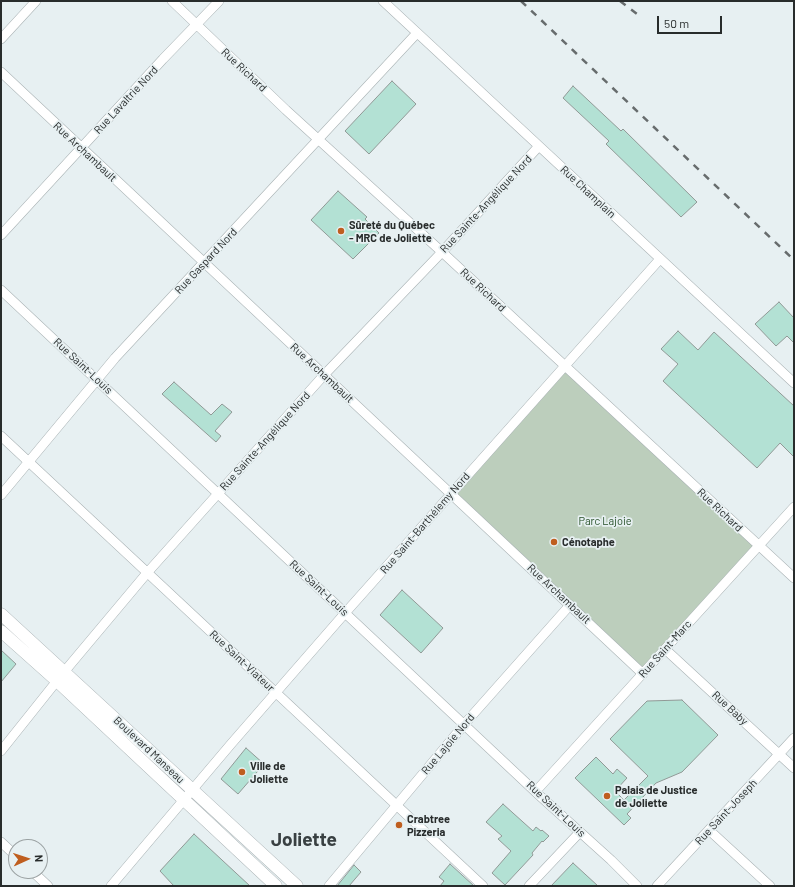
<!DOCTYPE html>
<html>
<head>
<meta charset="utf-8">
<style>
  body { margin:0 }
  #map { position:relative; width:795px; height:887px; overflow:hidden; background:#e7f0f2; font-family:Barlow,sans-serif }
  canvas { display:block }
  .frame { position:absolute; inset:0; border:2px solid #282c2c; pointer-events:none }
  .north { position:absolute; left:8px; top:839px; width:40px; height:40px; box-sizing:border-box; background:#e7f0f2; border:1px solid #9ba2a3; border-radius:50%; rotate:87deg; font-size:11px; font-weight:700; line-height:16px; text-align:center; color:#282c2c }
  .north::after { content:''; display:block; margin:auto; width:14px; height:18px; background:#bf5e1f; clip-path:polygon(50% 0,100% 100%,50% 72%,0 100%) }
  .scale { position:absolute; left:657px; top:16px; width:65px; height:18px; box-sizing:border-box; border:2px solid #282c2c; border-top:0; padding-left:5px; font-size:12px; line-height:14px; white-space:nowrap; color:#282c2c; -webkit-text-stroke:3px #e7f0f2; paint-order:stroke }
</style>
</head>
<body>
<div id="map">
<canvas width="795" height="887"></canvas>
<div class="frame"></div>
<div class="north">N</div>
<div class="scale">50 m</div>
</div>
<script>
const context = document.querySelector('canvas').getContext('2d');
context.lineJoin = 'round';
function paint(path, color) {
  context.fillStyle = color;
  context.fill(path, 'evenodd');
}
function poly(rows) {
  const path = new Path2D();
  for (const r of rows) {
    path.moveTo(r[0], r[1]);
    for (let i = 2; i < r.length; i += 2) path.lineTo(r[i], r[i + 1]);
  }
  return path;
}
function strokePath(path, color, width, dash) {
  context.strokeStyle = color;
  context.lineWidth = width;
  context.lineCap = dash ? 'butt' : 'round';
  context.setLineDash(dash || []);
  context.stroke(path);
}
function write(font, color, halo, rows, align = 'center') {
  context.font = font + ' Barlow,sans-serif';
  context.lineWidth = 3.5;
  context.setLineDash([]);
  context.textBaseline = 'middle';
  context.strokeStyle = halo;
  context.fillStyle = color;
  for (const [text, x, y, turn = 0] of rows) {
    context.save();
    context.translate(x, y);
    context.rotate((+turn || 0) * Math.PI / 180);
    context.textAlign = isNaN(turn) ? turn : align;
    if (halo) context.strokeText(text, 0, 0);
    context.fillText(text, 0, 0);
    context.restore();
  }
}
paint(poly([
  [565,366,759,546,643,674,451,493]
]), '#bccebc');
const building = poly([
  [392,81,416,104,369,154,345,131,392,81],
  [573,86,621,131,623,129,697,202,681,217,606,144,609,141,563,98,573,86],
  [338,191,367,217,365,219,379,233,353,259,311,220,338,191],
  [779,302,794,318,794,343,787,336,776,346,755,324,779,302],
  [678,331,698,350,714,332,794,406,794,457,780,443,757,468,663,381,678,364,661,349,678,331],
  [174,382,211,415,222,404,232,412,215,431,221,436,216,442,162,394,174,382],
  [402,590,443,628,421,653,380,615,402,590],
  [1,650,16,664,1,682,1,650],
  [682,700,718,735,682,772,656,783,627,814,631,818,624,825,575,778,596,757,613,774,617,769,627,778,615,791,624,800,648,776,610,739,647,701,682,700],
  [246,748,264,764,238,794,221,779,246,748],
  [503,804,533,831,536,827,541,831,542,830,549,836,543,842,542,841,532,853,533,855,505,885,492,873,511,851,498,839,502,836,486,822,503,804],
  [194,834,250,886,174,886,160,871,194,834],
  [573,863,598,886,551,886,573,863],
  [450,864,474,886,440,886,444,881,439,877,450,864],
  [354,865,361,872,349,886,337,886,354,865]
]);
paint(building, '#b3e1d4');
strokePath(building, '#909996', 1);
const street = poly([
  [172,1,286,110,442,252,794,578],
  [383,1,794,383],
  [1,39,36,1],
  [1,72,643,674],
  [1,235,163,59,219,1],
  [1,290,540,796,611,860,637,886],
  [1,436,483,886],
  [1,495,115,358,417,33],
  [665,649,794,768],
  [1,751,64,672,147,573,324,375,442,252,539,146],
  [536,791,794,507],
  [709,830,770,886],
  [1,842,16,856],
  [32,871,48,886],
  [111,886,231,744,346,612,660,259],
  [329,886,468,720,570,605],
  [529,886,580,832],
  [657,886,794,738]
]);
const secondary = poly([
  [1,614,297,886],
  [1,631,57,681,276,886]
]);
strokePath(street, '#a9b2b4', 10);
strokePath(secondary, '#a9b2b4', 13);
strokePath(street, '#fff', 9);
strokePath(secondary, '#fff', 12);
strokePath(poly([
  [521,1,794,260],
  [620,1,641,17]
]), '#676c6d', 2.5, [7, 7]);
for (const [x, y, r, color] of [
  [341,231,4,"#bf5e1f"],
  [554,542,4,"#bf5e1f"],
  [242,772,4,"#bf5e1f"],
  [607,796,4,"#bf5e1f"],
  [399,825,4,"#bf5e1f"]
]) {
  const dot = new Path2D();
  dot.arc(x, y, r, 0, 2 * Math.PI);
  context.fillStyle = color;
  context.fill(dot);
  strokePath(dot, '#e7f0f2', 1.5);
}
write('11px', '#282c2c', '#e7f0f2', [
  ["Rue Richard",244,70,43],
  ["Rue Lavaltrie Nord",126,100,-47],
  ["Rue Archambault",85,152,43],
  ["Rue Champlain",588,192,43],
  ["Rue Sainte-Angélique Nord",486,204,-47],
  ["Rue Gaspard Nord",206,261,-47],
  ["Rue Richard",483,290,43],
  ["Rue Saint-Louis",83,366,43],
  ["Rue Archambault",322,373,43],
  ["Rue Sainte-Angélique Nord",265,441,-48],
  ["Rue Richard",720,510,43],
  ["Rue Saint-Barthélemy Nord",425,523,-49],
  ["Rue Saint-Louis",319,588,43],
  ["Rue Archambault",559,594,43],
  ["Rue Saint-Marc",665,649,-48],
  ["Rue Saint-Viateur",242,661,43],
  ["Rue Baby",730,708,43],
  ["Rue Lajoie Nord",448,744,-50],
  ["Boulevard Manseau",149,750,43],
  ["Rue Saint-Louis",556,809,43],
  ["Rue Saint-Joseph",726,812,-47]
]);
write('bold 11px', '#282c2c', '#e7f0f2', [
  ["Sûreté du Québec",349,225],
  ["- MRC de Joliette",349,238],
  ["Cénotaphe",562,542],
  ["Ville de",250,766],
  ["Joliette",250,779],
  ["Palais de Justice",615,790],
  ["de Joliette",615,803],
  ["Crabtree",407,819],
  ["Pizzeria",407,832]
], 'left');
write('11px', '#234c24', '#e7f0f2', [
  ["Parc Lajoie",605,521]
]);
write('bold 19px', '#394042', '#e7f0f2', [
  ["Joliette",304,840]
]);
</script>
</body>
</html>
